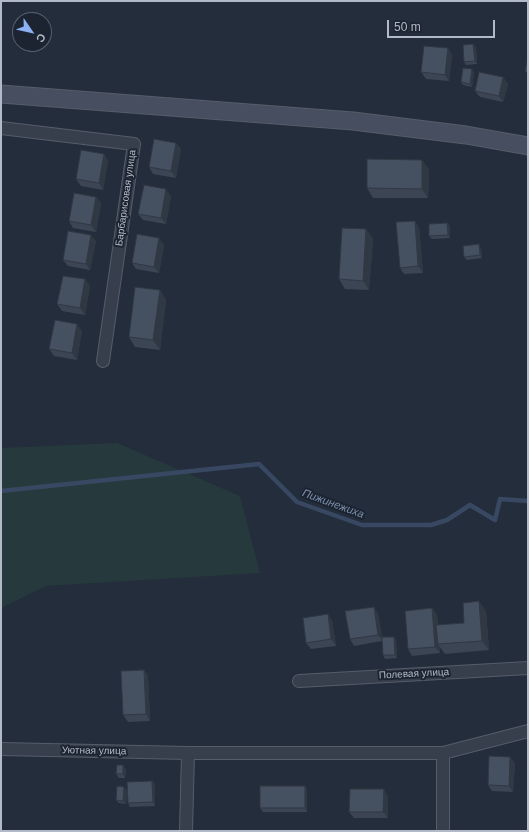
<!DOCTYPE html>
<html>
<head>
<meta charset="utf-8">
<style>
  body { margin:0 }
  #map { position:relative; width:529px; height:832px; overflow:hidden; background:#242d3b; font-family:Helvetica,sans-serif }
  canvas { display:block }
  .frame { position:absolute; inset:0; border:2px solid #b3bac7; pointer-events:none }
  .north { position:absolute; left:12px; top:12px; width:40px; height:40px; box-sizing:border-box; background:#1d2431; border:1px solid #59606d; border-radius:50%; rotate:124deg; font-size:11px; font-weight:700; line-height:16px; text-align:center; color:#b3bac7 }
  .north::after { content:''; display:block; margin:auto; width:14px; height:18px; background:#8bb1f4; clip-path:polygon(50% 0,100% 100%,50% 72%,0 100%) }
  .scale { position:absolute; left:387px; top:20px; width:108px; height:18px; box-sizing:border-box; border:2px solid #b3bac7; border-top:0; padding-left:5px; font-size:12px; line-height:14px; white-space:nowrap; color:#b3bac7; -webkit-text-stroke:3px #1d2431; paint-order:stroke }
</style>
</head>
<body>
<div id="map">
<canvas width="529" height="832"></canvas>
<div class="frame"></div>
<div class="north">С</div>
<div class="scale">50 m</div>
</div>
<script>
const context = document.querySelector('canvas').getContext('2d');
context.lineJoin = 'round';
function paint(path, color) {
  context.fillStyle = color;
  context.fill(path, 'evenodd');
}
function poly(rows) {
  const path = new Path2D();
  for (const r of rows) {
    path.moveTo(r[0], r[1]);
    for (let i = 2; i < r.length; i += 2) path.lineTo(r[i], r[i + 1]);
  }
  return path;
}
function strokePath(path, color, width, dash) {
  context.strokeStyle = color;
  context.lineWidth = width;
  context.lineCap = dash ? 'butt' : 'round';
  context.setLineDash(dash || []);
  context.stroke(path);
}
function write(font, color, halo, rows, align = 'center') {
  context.font = font + ' Helvetica,sans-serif';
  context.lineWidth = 4;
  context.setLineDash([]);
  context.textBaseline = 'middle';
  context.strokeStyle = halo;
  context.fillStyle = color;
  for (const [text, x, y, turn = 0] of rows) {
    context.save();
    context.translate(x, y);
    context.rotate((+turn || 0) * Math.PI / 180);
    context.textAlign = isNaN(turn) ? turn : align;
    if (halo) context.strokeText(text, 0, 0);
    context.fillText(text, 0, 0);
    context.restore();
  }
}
paint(poly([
  [117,443,240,496,260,573,46,586,1,608,1,448]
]), '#26393c');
strokePath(poly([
  [1,491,259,464,297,502,362,525,431,525,447,520,470,505,495,520,500,499,528,501]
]), '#384862', 4.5);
const street = poly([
  [1,128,134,144,103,361],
  [299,681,528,668],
  [1,749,188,753,443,753,528,731],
  [186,831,188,753],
  [443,831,443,753]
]);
const secondary = poly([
  [1,94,353,121,466,135,528,146]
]);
strokePath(street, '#565d6a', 14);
strokePath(secondary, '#565d6a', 19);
strokePath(street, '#383f4c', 12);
strokePath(secondary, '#464e5f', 17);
paint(poly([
  [473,44,476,48,477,64,466,65,464,62],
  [448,48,452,55,449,81,426,79,421,72],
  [472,69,474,73,472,87,463,85,461,82],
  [503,77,508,84,503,102,480,97,475,91],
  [176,143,181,149,176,178,153,174,149,167],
  [104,154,108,161,103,190,81,186,76,179],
  [429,169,428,198,373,198,367,188],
  [171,196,166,224,143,220,138,214],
  [96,197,101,203,96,232,73,228,69,221],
  [447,223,450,226,450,238,432,239,429,236],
  [419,227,423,273,404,274,400,268],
  [366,229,373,239,369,290,345,289,339,279],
  [96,241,90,270,68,266,63,260],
  [164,245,159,273,136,269,132,263],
  [481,248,482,258,467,260,464,257],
  [85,279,90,286,85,315,62,311,57,304],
  [160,290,166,300,160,350,135,347,129,337],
  [82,331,77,360,54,356,49,349],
  [432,608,437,615,438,625,464,623,486,611,489,650,445,654,439,646,440,653,412,656,408,649],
  [378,613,382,639,394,637,396,640,397,658,385,659,383,655,382,641,354,646,350,639],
  [332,621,336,646,311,649,306,643],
  [144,670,148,676,150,721,128,722,123,715],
  [510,757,515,763,513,792,492,791,488,785],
  [126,769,125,778,119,778,116,774],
  [152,781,155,784,155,806,130,807,128,803],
  [305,786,307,789,307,812,263,812,260,808],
  [127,790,126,804,119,803,116,800],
  [388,796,388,818,354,818,349,812]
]), '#3b4553');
paint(poly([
  [473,44,476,48,477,64,475,61],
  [448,48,452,55,449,81,445,75],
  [472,69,474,73,472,87,470,84],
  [503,77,508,84,503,102,499,96],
  [176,143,181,149,176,178,171,171],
  [104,154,108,161,103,190,99,183],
  [422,160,429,169,428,198,422,189],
  [166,189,171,196,166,224,161,218],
  [96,197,101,203,96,232,91,225],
  [415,221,419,227,423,273,418,266],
  [447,223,450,226,450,238,448,235],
  [366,229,373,239,369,290,363,281],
  [91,235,96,241,90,270,86,264],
  [159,238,164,245,159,273,154,267],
  [479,244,481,248,482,258,480,255],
  [85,279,90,286,85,315,80,308],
  [160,290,166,300,160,350,153,340],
  [77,324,82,331,77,360,72,353],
  [479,601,486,611,489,650,482,641],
  [374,607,378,613,383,641,378,635],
  [432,608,437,615,439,644,438,644,439,646,440,653,435,647],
  [328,614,332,621,336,646,331,639],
  [394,637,396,640,397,658,395,655],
  [144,670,148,676,150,721,146,714],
  [510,757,515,763,513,792,509,786],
  [123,765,126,769,125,778,123,774],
  [152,781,155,784,155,806,153,802],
  [305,786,307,789,307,812,305,808],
  [124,787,127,790,126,804,123,801],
  [384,789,388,796,388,818,383,812]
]), '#303843');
const building = poly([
  [473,44,475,61,464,62,463,45,473,44],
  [424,46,448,48,445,75,421,72,424,46],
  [528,56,528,72,525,72,528,56],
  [463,68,472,69,470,84,461,82,463,68],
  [479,72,503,77,499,96,475,91,479,72],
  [154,139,176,143,171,171,149,167,154,139],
  [81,150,104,154,99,183,76,179,81,150],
  [367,159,422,160,422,189,367,188,367,159],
  [144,185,166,189,161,218,138,214,144,185],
  [74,193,96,197,91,225,69,221,74,193],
  [415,221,418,266,400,268,396,222,415,221],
  [447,223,448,235,429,236,429,224,447,223],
  [342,228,366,229,363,281,339,279,342,228],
  [68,231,91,235,86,264,63,260,68,231],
  [137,234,159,238,154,267,132,263,137,234],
  [479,244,480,255,464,257,463,246,479,244],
  [63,276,85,279,80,308,57,304,63,276],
  [135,287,160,290,153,340,129,337,135,287],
  [55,320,77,324,72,353,49,349,55,320],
  [479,601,482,641,438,644,436,625,464,623,463,603,479,601],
  [374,607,378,635,350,639,345,611,374,607],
  [432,608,435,647,408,649,405,611,432,608],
  [328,614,331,639,306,643,303,618,328,614],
  [382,637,394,637,395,655,383,655,382,637],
  [144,670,146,714,123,715,121,671,144,670],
  [489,756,510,757,509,786,488,785,489,756],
  [117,765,123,765,123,774,116,774,117,765],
  [152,781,153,802,128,803,127,782,152,781],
  [117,786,124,787,123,801,116,800,117,786],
  [260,786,305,786,305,808,260,808,260,786],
  [350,789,384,789,383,812,349,812,350,789]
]);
paint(building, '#455060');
strokePath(building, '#303843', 1);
write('10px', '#b3bac7', '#1d2431', [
  ["Барбарисовая улица",126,198,-82],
  ["Полевая улица",414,674,-3],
  ["Уютная улица",94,751,1]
]);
write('italic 11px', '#7c90ae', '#1d2431', [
  ["Пижинежиха",333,504,20]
]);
</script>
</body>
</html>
